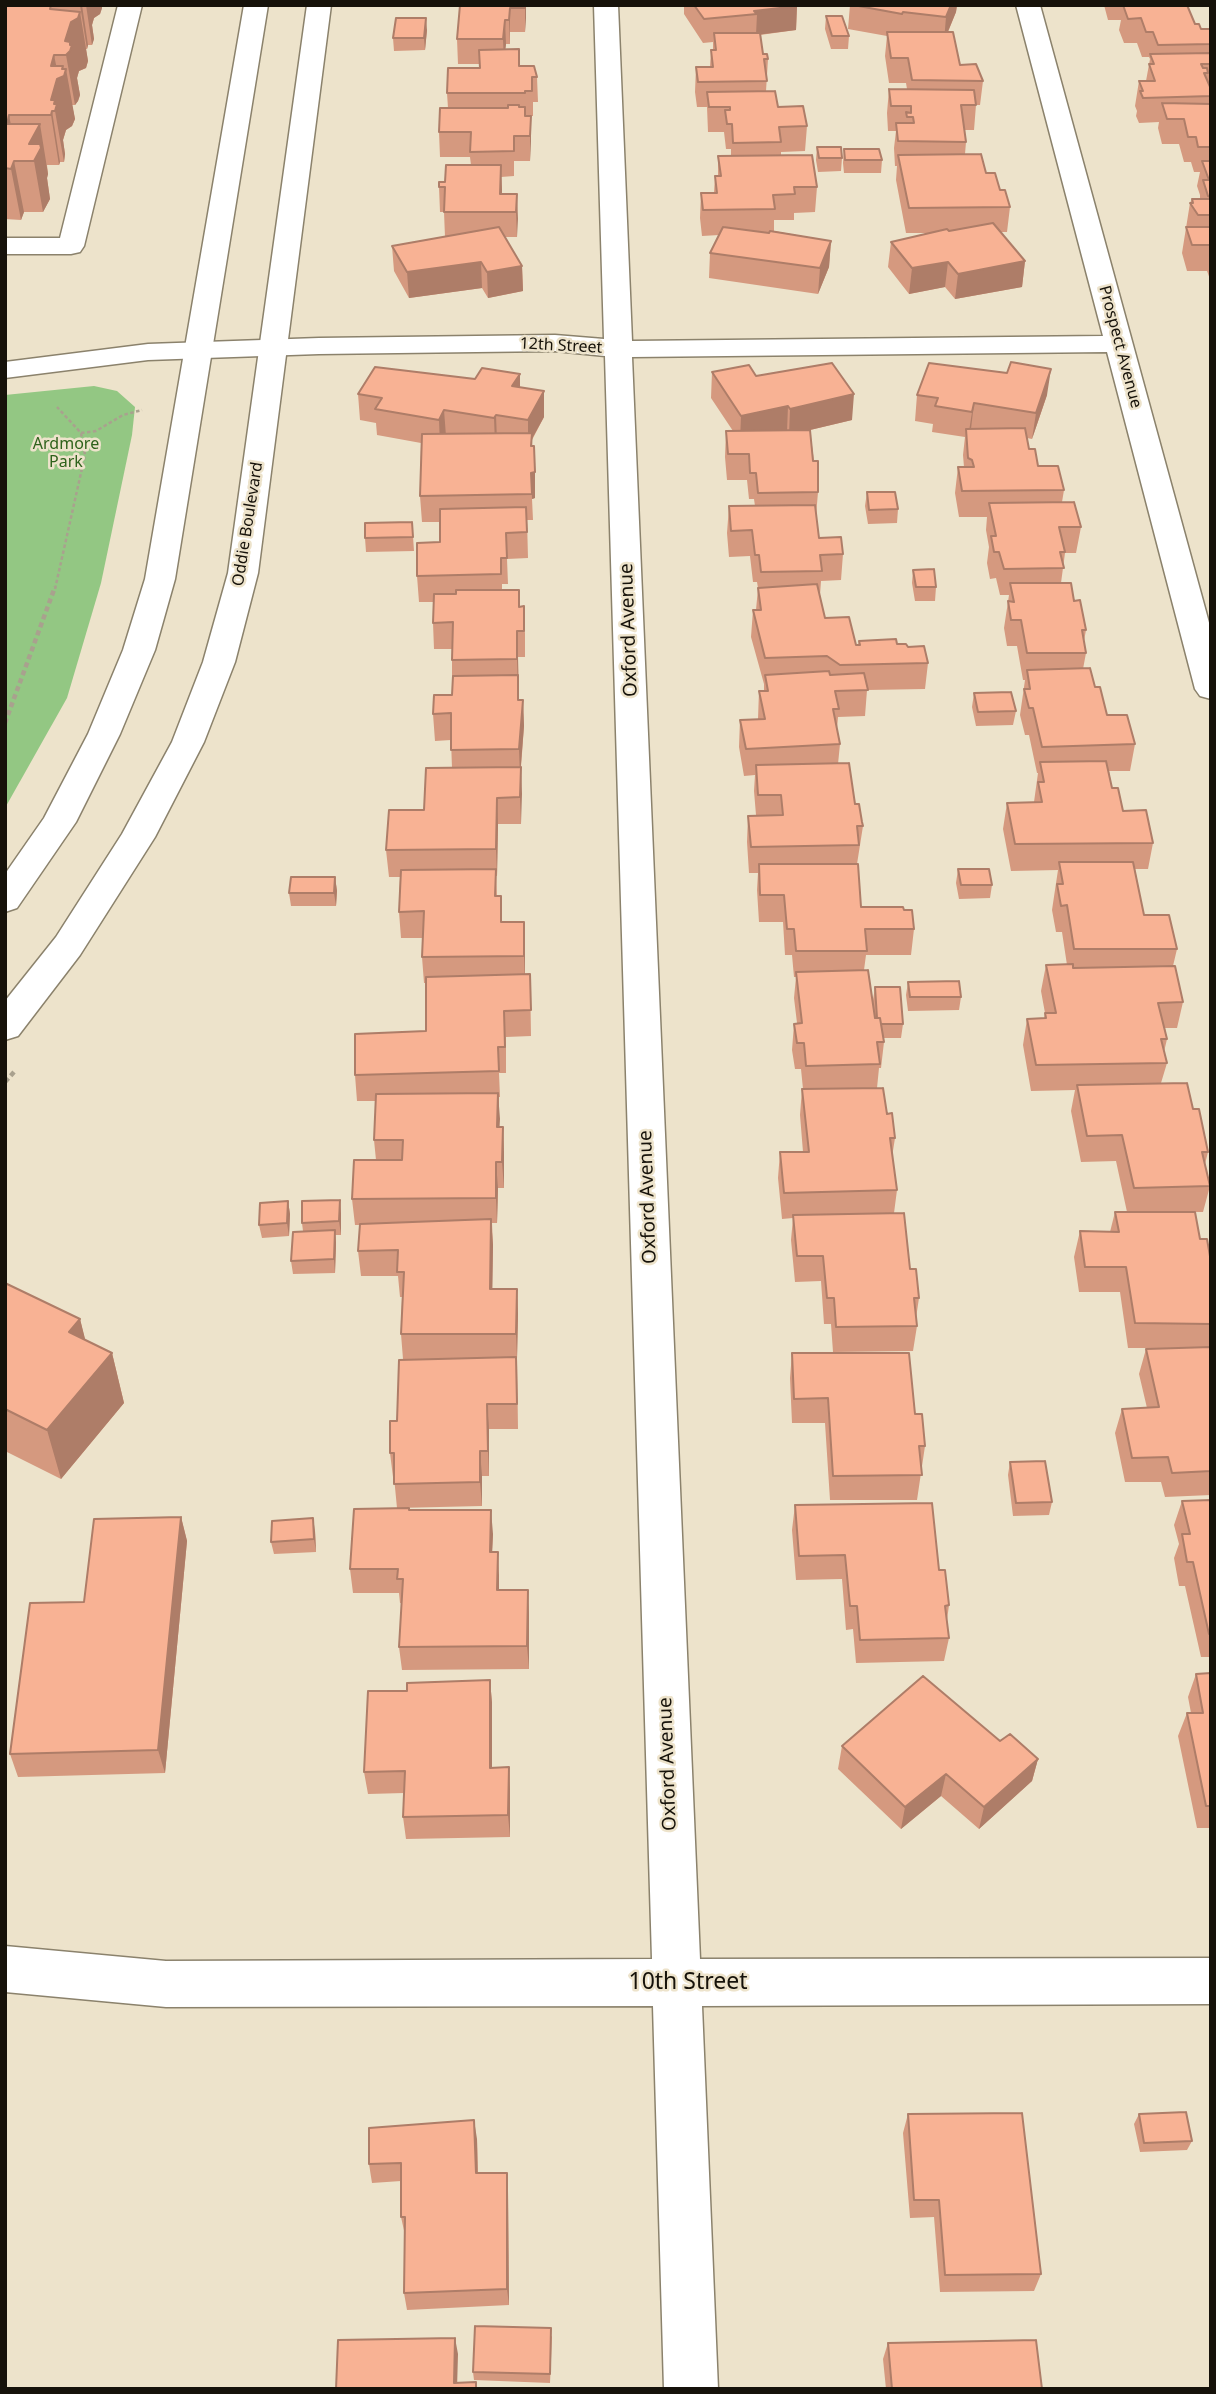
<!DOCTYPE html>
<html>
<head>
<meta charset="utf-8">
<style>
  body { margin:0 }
  #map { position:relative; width:1216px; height:2394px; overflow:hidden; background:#ede3cb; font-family:"Noto Sans",sans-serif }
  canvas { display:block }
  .frame { position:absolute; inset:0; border:7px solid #16120a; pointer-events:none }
</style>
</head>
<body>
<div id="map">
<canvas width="1216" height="2394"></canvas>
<div class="frame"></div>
</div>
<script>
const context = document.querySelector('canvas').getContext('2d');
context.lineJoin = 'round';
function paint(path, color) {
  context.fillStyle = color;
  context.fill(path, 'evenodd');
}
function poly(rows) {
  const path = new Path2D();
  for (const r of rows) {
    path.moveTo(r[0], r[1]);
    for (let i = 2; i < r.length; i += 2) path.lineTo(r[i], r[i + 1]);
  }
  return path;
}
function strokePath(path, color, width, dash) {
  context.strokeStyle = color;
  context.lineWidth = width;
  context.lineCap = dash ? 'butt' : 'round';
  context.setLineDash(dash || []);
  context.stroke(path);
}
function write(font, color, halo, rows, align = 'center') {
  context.font = font + ' "Noto Sans",sans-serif';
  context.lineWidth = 5;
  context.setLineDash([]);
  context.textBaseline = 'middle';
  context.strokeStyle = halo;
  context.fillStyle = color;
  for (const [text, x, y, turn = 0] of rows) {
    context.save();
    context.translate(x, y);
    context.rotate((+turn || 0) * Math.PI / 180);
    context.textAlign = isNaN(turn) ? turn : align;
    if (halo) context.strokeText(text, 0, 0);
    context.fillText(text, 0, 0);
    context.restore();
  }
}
paint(poly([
  [94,386,117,391,135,407,132,435,101,583,67,698,5,808,5,395]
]), '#93c783');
const minor = poly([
  [118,5,142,5,84,246,80,252,71,254,5,254,5,238,60,238,118,5],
  [594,5,618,5,632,341,1103,336,1016,5,1040,5,1211,630,1211,699,1200,696,1195,689,1107,352,632,357,700,1959,1211,1958,1211,2004,702,2006,718,2389,664,2389,653,2006,166,2007,5,1992,5,1946,166,1961,652,1959,605,356,555,351,319,354,148,360,5,378,5,362,148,344,319,338,555,335,604,339,594,5]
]);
const major = poly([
  [244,5,268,5,175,579,155,650,120,734,76,822,17,908,5,912,5,874,44,818,88,734,123,650,145,579,244,5],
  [307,5,331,5,258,573,235,662,204,742,155,837,80,955,18,1036,5,1040,5,1001,56,937,122,834,172,742,203,662,228,573,307,5]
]);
strokePath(minor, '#8b826c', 3);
strokePath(major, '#8b826c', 3);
strokePath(poly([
  [81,433,96,431,123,415,142,410],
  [55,589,85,455,81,433,57,407]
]), '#a9a18e', 2.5, [3.5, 2.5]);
strokePath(poly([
  [5,723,55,587],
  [5,1082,14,1072]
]), '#a9a18e', 4.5, [5, 3.5]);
paint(minor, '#fff');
paint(major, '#fff');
paint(poly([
  [5,5,102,5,102,8,100,14,94,18,92,25,94,39,92,45,88,45,87,49,86,49,88,61,86,68,79,71,77,78,80,95,78,101,75,105,72,105,75,119,72,126,66,130,63,140,65,154,64,162,60,162,59,165,47,165,48,174,47,178,50,199,43,212,24,212,21,220,5,219],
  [460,5,526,5,525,32,510,32,510,44,506,44,505,49,519,49,520,66,537,77,538,102,533,102,533,116,526,116,531,116,530,161,514,161,514,176,501,177,502,194,517,194,517,237,505,237,522,266,523,291,488,298,482,288,409,298,394,271,392,246,445,237,444,212,440,212,439,187,471,165,470,157,440,157,439,132,448,108,447,93,480,68,480,64,458,64,457,39],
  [684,5,797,5,796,30,760,35,763,54,768,59,766,91,778,107,807,126,805,151,781,152,781,155,817,187,815,212,794,213,794,220,774,220,774,231,831,241,829,267,818,294,709,278,710,253,719,235,702,236,700,218,701,193,714,193,715,176,718,176,718,156,731,156,731,149,726,149,724,132,708,132,707,107,697,107,695,92,696,67,710,67,711,50,713,50,713,42,703,43,684,14],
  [850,5,957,5,956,12,948,32,960,65,983,81,980,105,976,105,974,130,964,130,966,142,965,154,986,173,1000,190,1010,207,1007,232,1001,232,1025,261,1022,287,955,299,945,287,909,294,888,267,891,242,928,233,906,233,896,180,897,166,895,166,894,148,896,131,888,131,887,113,889,89,907,89,906,83,889,83,885,56,887,36,848,29],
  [1104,5,1187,5,1195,24,1201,29,1211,29,1211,282,1207,271,1187,271,1182,253,1190,203,1192,199,1200,199,1200,195,1197,186,1200,172,1194,172,1191,162,1184,162,1179,144,1162,144,1158,128,1159,122,1139,123,1136,116,1137,111,1135,106,1139,81,1146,81,1150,59,1149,57,1142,57,1137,43,1124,43,1119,30,1121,20,1108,20],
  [826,16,849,36,848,49,831,49,825,29],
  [427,30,425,50,394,51,393,38],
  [817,147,842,158,841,171,818,172,816,160],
  [844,149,882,160,881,173,844,173,843,163],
  [712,372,756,376,852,420,810,430,818,492,816,516,819,538,843,554,841,580,821,581,820,595,825,618,856,645,858,645,859,641,897,644,908,647,928,663,925,689,867,690,865,716,838,717,837,729,840,744,838,764,863,826,857,864,861,907,904,910,914,929,911,955,866,955,864,970,873,1000,875,987,903,1024,901,1038,883,1038,884,1042,881,1068,879,1068,877,1088,895,1138,892,1157,897,1190,894,1213,919,1298,916,1318,917,1326,913,1351,833,1352,831,1324,824,1324,821,1281,795,1282,791,1240,793,1218,782,1219,778,1178,780,1152,803,1152,800,1115,802,1089,803,1089,801,1069,795,1069,792,1050,794,1024,797,1023,794,998,796,977,794,977,792,955,785,955,783,922,759,922,757,890,758,873,749,873,747,842,748,816,756,815,754,791,755,775,744,776,739,747,740,720,758,719,759,691,764,691,764,684,751,637,753,610,756,610,758,588,757,582,753,582,750,556,729,557,727,533,729,506,755,506,754,499,749,499,747,480,727,480,725,457,726,431,733,431,711,398],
  [520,374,520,387,544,417,532,440,535,498,532,499,533,520,527,520,528,558,507,559,508,584,502,584,502,590,519,590,520,607,525,633,525,657,518,657,519,700,523,700,524,726,521,767,521,824,498,824,497,876,496,876,497,896,502,922,525,948,525,974,530,974,531,1036,506,1037,506,1073,499,1073,500,1097,499,1097,499,1127,503,1127,504,1153,504,1188,498,1188,497,1223,492,1223,493,1245,492,1289,517,1289,518,1314,517,1359,518,1429,489,1429,489,1476,482,1476,482,1506,397,1508,394,1477,393,1477,390,1453,397,1421,427,1359,403,1359,401,1334,402,1297,400,1297,398,1276,361,1276,358,1251,360,1225,355,1225,352,1199,376,1160,374,1140,376,1101,357,1101,355,1075,426,1031,426,983,424,983,422,957,423,938,401,938,399,912,400,877,389,877,386,850,424,810,452,768,451,740,435,741,433,714,452,695,452,649,434,649,433,623,434,602,419,602,417,576,440,542,440,522,422,522,420,496,421,443,377,435,376,423,360,420,358,394,475,379],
  [917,395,1047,395,1032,439,1027,438,1029,449,1038,466,1064,490,1062,502,1081,527,1076,553,1065,553,1061,583,1074,601,1086,630,1084,641,1086,653,1083,669,1095,687,1107,715,1135,744,1130,771,1109,771,1112,788,1123,811,1153,843,1148,869,1135,869,1144,915,1177,949,1173,966,1183,1002,1177,1028,1165,1028,1167,1039,1164,1052,1167,1063,1161,1083,1193,1109,1208,1152,1205,1164,1210,1186,1203,1212,1195,1212,1200,1239,1211,1262,1211,1495,1165,1497,1161,1482,1125,1482,1115,1433,1122,1409,1147,1408,1139,1374,1146,1349,1164,1348,1128,1348,1120,1292,1079,1292,1074,1257,1080,1231,1110,1232,1115,1212,1127,1212,1116,1161,1081,1162,1071,1111,1075,1090,1031,1091,1023,1045,1027,1019,1044,1018,1045,1013,1041,991,1046,965,1067,965,1062,932,1056,932,1052,910,1058,870,1011,871,1003,829,1007,803,1034,802,1038,773,1037,773,1029,735,1025,735,1020,715,1025,680,1023,680,1017,646,1007,646,1004,628,1009,595,1000,595,996,578,990,579,987,563,989,547,986,530,987,517,959,517,955,493,958,467,964,467,963,455,965,437,932,432,933,424,915,421],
  [867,492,898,509,897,523,868,524,865,506],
  [412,522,414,551,366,552,365,538],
  [913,570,936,587,935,601,915,601,912,583],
  [974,693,1016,711,1013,725,976,726,972,707],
  [958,869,992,885,990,898,959,899,956,883],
  [335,877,337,891,336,906,291,906,289,893],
  [908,982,961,997,959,1010,908,1011,906,995],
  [340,1200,341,1214,341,1235,335,1235,336,1243,335,1273,293,1274,291,1261,303,1231,302,1223],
  [288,1201,290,1214,289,1236,262,1238,259,1225],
  [5,1283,80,1319,85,1340,112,1353,124,1403,61,1479,5,1451],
  [792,1353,915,1414,925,1446,917,1500,830,1500,825,1423,792,1423,790,1378],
  [1010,1462,1052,1502,1049,1515,1013,1516,1008,1475],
  [1211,1500,1211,1657,1201,1657,1185,1586,1179,1586,1174,1558,1179,1544,1174,1525,1182,1501],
  [795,1505,939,1570,949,1605,947,1620,949,1638,944,1661,856,1663,853,1629,846,1630,842,1579,796,1580,792,1530],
  [409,1510,493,1534,492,1552,499,1576,499,1590,528,1590,529,1669,402,1670,399,1647,402,1603,400,1603,399,1593,353,1593,350,1569],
  [181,1517,187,1541,165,1773,18,1777,10,1754,84,1602],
  [315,1531,316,1552,274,1554,271,1542],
  [1211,1673,1211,1828,1197,1828,1178,1736,1187,1713,1191,1713,1188,1697,1196,1674],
  [490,1680,492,1703,492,1768,509,1767,510,1790,510,1837,406,1839,403,1817,404,1793,368,1794,364,1772,407,1691],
  [1000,1741,1038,1759,1032,1781,979,1829,941,1796,901,1829,838,1769,842,1746],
  [908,2114,1041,2274,1034,2291,940,2292,934,2217,910,2218,903,2133],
  [1139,2114,1192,2141,1187,2150,1140,2152,1134,2124],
  [477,2139,478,2173,507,2173,508,2191,509,2305,407,2310,404,2293,405,2235,401,2217,401,2181,372,2183,369,2164],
  [552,2336,550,2383,474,2380,473,2372],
  [888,2343,1042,2389,886,2389,883,2359]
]), '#d5997f');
paint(poly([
  [80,5,82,5,88,45,87,49],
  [86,5,102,5,102,8,100,14,94,18,92,25,94,39,92,45],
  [525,5,526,5,526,18,525,32],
  [951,5,957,5,956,12,944,41,946,17],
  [797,6,796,30,756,35,757,14,754,11],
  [510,8,510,44,509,20],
  [80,12,88,61,86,68,79,71,77,78,80,95,78,101,75,105,66,55,65,41,71,22],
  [426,18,427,30,425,50,424,38],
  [505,20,506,44,504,64,503,39],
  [54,55,59,79,63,66,64,74,66,69,75,119,72,126,66,130,63,140,65,154,64,162,55,111,51,100,51,66],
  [52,111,60,162,59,165,51,115],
  [9,115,18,161,14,161,24,212,21,220,11,169,7,124],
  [531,116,531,141,530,161,530,136],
  [40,124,48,174,47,178,50,199,43,212,34,161,29,144],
  [501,165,502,190,501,212,500,194],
  [517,194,518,219,517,237,516,212],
  [831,241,829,267,818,294,820,268],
  [1025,261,1022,287,955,299,958,274],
  [481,262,482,288,409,298,407,272],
  [948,262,945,287,909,294,912,268],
  [522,266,523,291,488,298,487,272],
  [1051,369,1047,395,1032,439,1036,413],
  [520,374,520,400,512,386],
  [544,391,544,417,528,446,528,420],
  [854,394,852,420,789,435,790,409],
  [974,403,971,429,968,438,972,412],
  [788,406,787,432,740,442,741,416],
  [444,410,446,436,440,446,439,420],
  [496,415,497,441,495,444,494,418],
  [535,472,535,498,532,499,531,473],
  [517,631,518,657,519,726,517,659],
  [523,700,524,726,520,776,519,749],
  [521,767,522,794,521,824,520,797],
  [497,798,498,824,497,876,496,849],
  [335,877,337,891,336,906,334,893],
  [524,922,525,948,525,982,524,956],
  [498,1093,500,1119,498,1153,497,1127],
  [503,1127,504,1153,504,1188,502,1162],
  [496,1162,498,1188,497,1223,496,1198],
  [340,1200,341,1214,341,1235,339,1221],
  [288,1201,290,1214,289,1236,287,1223],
  [491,1219,493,1245,492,1315,490,1289],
  [335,1230,336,1243,335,1273,334,1259],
  [517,1289,518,1314,517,1359,516,1334],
  [80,1319,93,1370,69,1332],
  [112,1353,124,1403,61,1479,47,1430],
  [487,1404,489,1429,489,1476,488,1451],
  [480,1451,482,1476,482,1506,480,1482],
  [491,1510,493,1534,491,1576,490,1552],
  [181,1517,187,1541,165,1773,158,1750],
  [313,1518,315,1531,316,1552,314,1539],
  [498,1552,499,1576,499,1614,497,1590],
  [528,1590,529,1613,529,1669,527,1646],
  [490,1680,492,1703,492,1790,490,1768],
  [1038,1759,1032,1781,979,1829,984,1807],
  [509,1767,510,1790,510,1837,508,1815],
  [946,1774,941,1796,901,1829,905,1807],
  [474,2120,477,2139,478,2191,476,2173],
  [507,2173,508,2191,509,2305,507,2289],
  [455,2338,458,2354,457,2389,454,2383]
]), '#ae7d68');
const building = poly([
  [7,5,51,5,50,9,80,12,78,18,71,22,65,41,70,42,70,45,72,45,70,51,66,55,54,55,51,66,63,66,62,69,66,69,64,76,57,79,51,100,55,100,54,104,57,104,55,111,52,111,51,115,9,115,7,124,40,124,29,144,40,144,41,148,34,161,14,161,11,169,5,168,5,10,7,5],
  [460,5,525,5,525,8,510,8,509,20,505,20,503,39,457,39,460,5],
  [694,5,797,5,797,6,754,11,757,14,704,19,694,5],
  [853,5,951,5,946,17,903,12,902,14,853,5],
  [1123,5,1187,5,1195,24,1199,24,1201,29,1211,29,1211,44,1158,45,1153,32,1146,32,1141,18,1128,19,1123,5],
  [826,16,842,16,849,36,832,36,826,16],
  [396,18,426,18,424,38,393,38,396,18],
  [887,32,953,32,960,65,976,64,983,81,912,80,908,58,891,58,887,32],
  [714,33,760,33,763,54,767,54,768,59,764,59,767,81,698,82,696,67,713,67,711,50,716,50,714,33],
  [519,49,519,66,534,66,537,77,532,77,532,91,525,91,525,93,447,93,448,68,480,68,479,50,519,49],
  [1211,53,1211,64,1201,64,1203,68,1207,68,1208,73,1204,73,1211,89,1211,96,1143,98,1140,91,1143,91,1139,81,1155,81,1149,64,1154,64,1150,54,1211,53],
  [889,89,974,90,976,105,961,105,966,142,898,141,896,123,914,123,913,117,907,117,906,112,911,113,911,106,891,106,889,89],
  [775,91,778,107,803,106,807,126,779,127,781,142,733,143,732,124,727,124,725,110,730,110,730,107,709,107,707,92,775,91],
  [1162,103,1211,104,1211,147,1198,147,1196,137,1188,137,1184,119,1167,119,1162,103],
  [508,105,519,105,519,107,525,107,525,116,531,116,530,136,514,136,514,151,470,152,471,132,439,132,440,108,508,108,508,105],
  [817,147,841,147,842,158,819,158,817,147],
  [844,149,879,149,882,160,845,160,844,149],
  [981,154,986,173,995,173,1000,190,1005,190,1010,207,909,208,898,155,981,154],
  [812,155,817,187,794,187,795,194,773,195,775,209,703,210,701,193,717,193,715,176,721,176,718,156,812,155],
  [1202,161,1211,161,1211,197,1208,196,1203,180,1209,180,1202,161],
  [446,165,501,165,500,194,517,194,516,212,444,212,445,187,439,187,439,182,445,182,446,165],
  [1192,199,1211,199,1211,215,1198,215,1190,203,1193,203,1192,199],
  [993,223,1025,261,958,274,948,262,912,268,891,242,947,229,949,231,993,223],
  [499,227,522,266,487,272,481,262,407,272,392,246,499,227],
  [723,227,769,233,770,231,831,241,820,268,710,253,723,227],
  [1186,227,1211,227,1211,245,1192,245,1186,227],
  [1011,362,1051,369,1036,413,974,403,972,412,935,406,938,398,917,395,929,363,1007,373,1011,362],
  [832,363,854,394,790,409,788,406,741,416,712,372,749,365,756,376,832,363],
  [375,367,475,379,482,368,520,374,512,386,544,391,528,420,496,415,494,418,444,410,439,420,375,409,382,398,358,394,375,367],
  [1025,428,1029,449,1035,449,1038,466,1058,466,1064,490,962,491,958,467,974,467,972,460,968,458,966,429,1025,428],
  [810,430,813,461,818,461,818,492,758,493,756,473,750,473,749,454,728,454,726,431,810,430],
  [532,433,531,446,534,446,535,472,531,473,532,494,420,496,422,434,532,433],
  [867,492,895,492,898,509,869,510,867,492],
  [1074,502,1081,527,1059,527,1065,552,1060,552,1064,568,1004,569,999,552,994,552,991,536,996,536,989,503,1074,502],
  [815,505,819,538,841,537,843,554,820,555,822,571,761,572,759,555,755,555,752,530,731,531,729,506,815,505],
  [526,507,527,532,506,533,507,558,501,558,501,574,417,576,417,543,440,542,440,509,526,507],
  [412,522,413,537,365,538,365,523,412,522],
  [934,569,936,587,916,587,913,570,934,569],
  [1010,583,1071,583,1074,601,1080,600,1086,630,1082,630,1086,653,1027,653,1021,620,1011,620,1008,601,1014,602,1010,583],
  [817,584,825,618,849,617,856,645,860,645,859,641,896,639,897,644,906,644,908,647,924,646,928,663,840,665,827,656,765,658,753,610,761,610,758,588,817,584],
  [456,590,519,590,519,607,524,606,524,631,517,631,517,659,452,660,453,622,433,623,434,594,456,594,456,590],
  [1090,668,1095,687,1100,687,1107,715,1127,715,1135,744,1042,747,1033,708,1029,708,1024,689,1030,689,1027,670,1090,668],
  [829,671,830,675,864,673,868,690,835,691,839,709,833,709,840,744,746,749,740,720,765,719,759,691,768,691,765,675,829,671],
  [518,675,518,700,523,700,519,749,451,750,451,713,433,714,434,695,452,695,453,676,518,675],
  [1011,692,1016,711,978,712,974,693,1011,692],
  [1106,761,1112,788,1118,788,1123,811,1146,810,1153,843,1015,844,1007,803,1042,802,1038,782,1044,782,1040,762,1106,761],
  [849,763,855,804,859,804,862,822,863,826,857,826,859,845,751,847,748,816,783,815,781,795,758,795,756,765,849,763],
  [521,767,520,797,497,798,496,849,386,850,389,810,424,810,426,768,521,767],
  [1059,862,1133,862,1144,915,1169,915,1177,949,1074,949,1067,905,1061,906,1057,884,1063,884,1059,862],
  [759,864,858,864,861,907,903,907,904,910,912,910,914,929,865,929,867,951,796,951,794,929,787,929,784,895,760,895,759,864],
  [496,869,495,896,501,896,501,922,524,922,524,956,422,957,424,911,399,912,401,870,496,869],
  [958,869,989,869,992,885,961,885,958,869],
  [291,877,335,877,334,893,289,893,291,877],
  [1073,964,1073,968,1175,966,1183,1002,1158,1003,1167,1039,1161,1039,1167,1063,1036,1065,1027,1019,1046,1018,1045,1013,1056,1013,1046,965,1073,964],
  [868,970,875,1018,880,1018,884,1042,877,1042,880,1064,806,1066,804,1043,797,1043,794,1024,802,1023,796,972,868,970],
  [530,974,531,1010,504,1011,505,1047,498,1047,499,1071,355,1075,355,1034,426,1031,426,977,530,974],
  [959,981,961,997,910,997,908,982,959,981],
  [875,987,900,987,903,1024,881,1024,880,1018,877,1018,875,987],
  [1187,1083,1193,1109,1199,1109,1208,1152,1202,1152,1210,1186,1134,1188,1122,1135,1087,1136,1077,1085,1187,1083],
  [883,1088,887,1114,892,1113,895,1138,890,1138,897,1190,784,1193,780,1152,809,1152,802,1089,883,1088],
  [498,1093,497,1127,503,1127,502,1162,496,1162,496,1198,352,1199,354,1160,402,1160,403,1140,374,1140,376,1094,498,1093],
  [340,1200,339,1221,302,1223,302,1201,340,1200],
  [288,1201,287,1223,259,1225,260,1203,288,1201],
  [1115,1212,1195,1212,1200,1239,1207,1239,1211,1262,1211,1324,1135,1323,1126,1267,1085,1267,1080,1231,1119,1232,1115,1212],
  [904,1213,910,1269,916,1269,919,1298,914,1298,917,1326,836,1327,834,1298,827,1298,823,1256,797,1256,793,1215,904,1213],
  [491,1219,490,1289,517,1289,516,1334,401,1334,404,1272,397,1272,398,1250,358,1251,360,1224,491,1219],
  [335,1230,334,1259,291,1261,293,1232,335,1230],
  [5,1283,80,1319,69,1332,112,1353,47,1430,5,1409,5,1283],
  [1211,1347,1211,1471,1172,1473,1168,1457,1132,1458,1122,1409,1159,1407,1146,1349,1211,1347],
  [792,1353,909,1353,915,1414,922,1414,925,1446,919,1446,922,1475,833,1476,828,1398,794,1399,792,1353],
  [516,1357,517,1404,487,1404,488,1451,480,1451,480,1482,394,1484,394,1453,390,1453,390,1421,397,1421,399,1360,516,1357],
  [1045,1461,1052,1502,1016,1503,1010,1462,1045,1461],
  [1211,1500,1211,1634,1209,1634,1193,1562,1187,1562,1182,1534,1190,1534,1182,1501,1211,1500],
  [932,1503,939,1570,945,1570,949,1605,945,1606,949,1638,860,1640,857,1606,850,1606,845,1555,799,1556,795,1505,932,1503],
  [409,1508,409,1510,491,1510,490,1552,498,1552,497,1590,528,1590,527,1646,399,1647,403,1579,397,1579,398,1569,350,1569,354,1509,409,1508],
  [181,1517,158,1750,10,1754,30,1603,84,1602,94,1519,181,1517],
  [313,1518,314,1539,271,1542,272,1521,313,1518],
  [1211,1673,1211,1806,1206,1806,1187,1713,1203,1713,1196,1674,1211,1673],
  [923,1676,1000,1741,1010,1734,1038,1759,984,1807,946,1774,905,1807,842,1746,923,1676],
  [490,1680,490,1768,509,1767,508,1815,403,1817,405,1771,364,1772,368,1691,407,1691,407,1683,490,1680],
  [1186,2112,1192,2141,1144,2143,1139,2114,1186,2112],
  [1022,2113,1041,2274,945,2275,939,2200,914,2200,908,2114,1022,2113],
  [474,2120,476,2173,507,2173,507,2289,404,2293,405,2217,401,2217,401,2163,369,2164,369,2128,474,2120],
  [475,2326,551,2328,550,2374,473,2372,475,2326],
  [455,2338,454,2383,476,2382,476,2389,336,2389,338,2340,455,2338],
  [1036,2340,1042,2389,892,2389,888,2343,1036,2340]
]);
paint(building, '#f8b294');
strokePath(building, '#ae7d68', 2);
write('16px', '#16120a', '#ede3cb', [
  ["12th Street",561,346,3],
  ["Prospect Avenue",1120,347,75],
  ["Oddie Boulevard",248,524,-81]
]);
write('16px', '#2e621b', '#ede3cb', [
  ["Ardmore",66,444],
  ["Park",66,462]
]);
write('19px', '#16120a', '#ede3cb', [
  ["Oxford Avenue",629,630,-92],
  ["Oxford Avenue",648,1197,-92],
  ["Oxford Avenue",668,1764,-92]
]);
write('23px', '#16120a', '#ede3cb', [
  ["10th Street",688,1982]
]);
</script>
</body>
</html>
